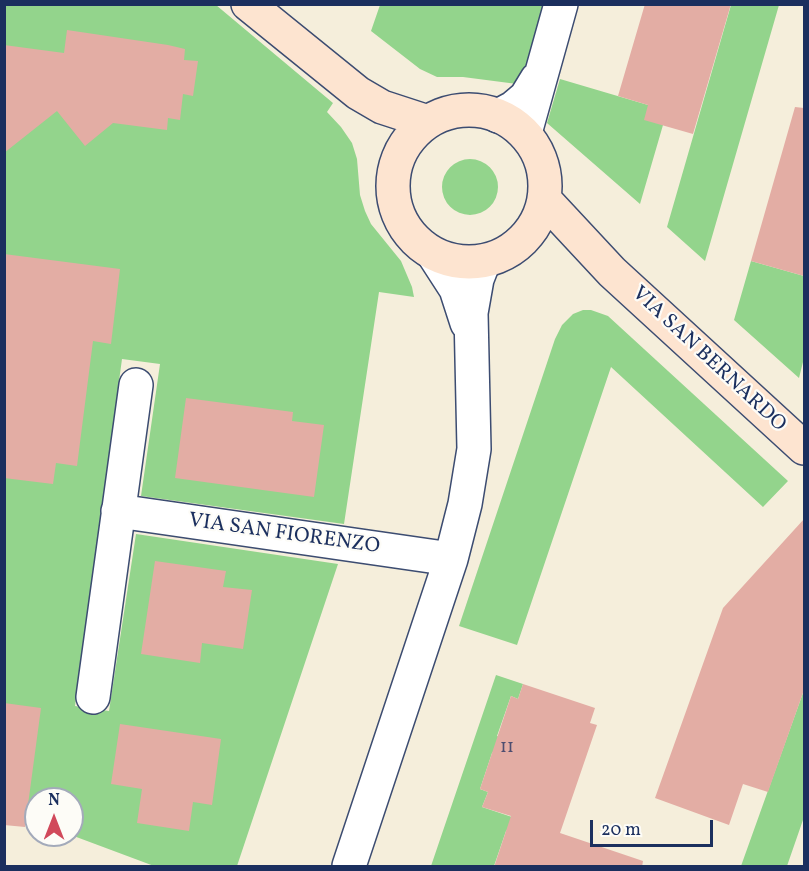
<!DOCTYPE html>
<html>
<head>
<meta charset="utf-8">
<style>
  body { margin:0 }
  #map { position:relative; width:809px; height:871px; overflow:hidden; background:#f5eedb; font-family:Vollkorn,serif }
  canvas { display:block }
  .frame { position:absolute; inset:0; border:6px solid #1b2f5e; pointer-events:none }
  .north { position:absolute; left:24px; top:787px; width:60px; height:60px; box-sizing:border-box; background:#fdfcf7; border:2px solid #a3aaba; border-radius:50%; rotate:0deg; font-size:16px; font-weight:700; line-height:24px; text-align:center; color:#1b2f5e }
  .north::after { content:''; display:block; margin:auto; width:21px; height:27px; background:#d1495b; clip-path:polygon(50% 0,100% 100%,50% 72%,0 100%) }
  .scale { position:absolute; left:590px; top:820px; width:123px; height:27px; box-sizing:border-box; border:3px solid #1b2f5e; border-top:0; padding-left:8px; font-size:18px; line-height:21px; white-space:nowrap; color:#1b2f5e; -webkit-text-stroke:4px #fdfcf7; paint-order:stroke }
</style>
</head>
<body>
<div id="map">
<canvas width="809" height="871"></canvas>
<div class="frame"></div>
<div class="north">N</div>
<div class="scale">20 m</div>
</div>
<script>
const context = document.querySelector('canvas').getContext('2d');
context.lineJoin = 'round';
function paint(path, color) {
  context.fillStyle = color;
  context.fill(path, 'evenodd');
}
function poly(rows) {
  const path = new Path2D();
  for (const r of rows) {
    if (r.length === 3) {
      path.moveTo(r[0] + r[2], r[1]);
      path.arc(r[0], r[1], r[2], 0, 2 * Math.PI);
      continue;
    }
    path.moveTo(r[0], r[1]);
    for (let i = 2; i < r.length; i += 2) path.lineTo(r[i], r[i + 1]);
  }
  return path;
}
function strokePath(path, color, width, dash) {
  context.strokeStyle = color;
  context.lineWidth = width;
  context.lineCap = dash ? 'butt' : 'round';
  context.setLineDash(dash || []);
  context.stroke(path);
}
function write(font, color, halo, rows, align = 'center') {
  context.font = font + ' Vollkorn,serif';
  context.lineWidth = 4.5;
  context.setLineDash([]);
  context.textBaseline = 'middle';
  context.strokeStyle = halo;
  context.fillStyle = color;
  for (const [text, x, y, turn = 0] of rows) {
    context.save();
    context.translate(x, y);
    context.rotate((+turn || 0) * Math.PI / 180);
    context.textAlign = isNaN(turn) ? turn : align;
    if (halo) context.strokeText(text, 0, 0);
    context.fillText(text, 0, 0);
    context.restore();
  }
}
paint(poly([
  [5,5,216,5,333,103,327,112,341,127,352,143,357,159,360,195,365,211,371,224,401,261,412,287,414,297,379,292,344,524,141,496,160,364,122,359,75,706,109,711,136,534,338,564,237,866,154,866,71,835,72,799,36,799,36,822,5,810],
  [380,5,547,5,526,75,517,84,463,77,437,77,420,69,371,31],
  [731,5,779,5,705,261,667,227],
  [560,79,648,105,663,125,640,204,547,123],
  [470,187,28],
  [751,261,804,276,804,358,799,378,734,320],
  [583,310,591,310,608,316,788,481,763,507,611,367,517,645,459,626,555,339,562,325,573,314],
  [496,675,523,684,518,699,511,696,497,736,505,739,492,753,480,789,488,792,482,807,518,819,506,831,494,866,431,866],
  [804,690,804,817,787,866,741,866]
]), '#93d48c');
paint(poly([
  [645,4,731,4,693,134,644,120,648,105,618,96],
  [67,30,168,45,185,49,184,60,198,61,193,96,183,94,180,120,168,118,167,130,113,123,85,146,57,111,4,153,4,45,64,53],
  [795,107,804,108,804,276,751,261],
  [4,254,120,269,111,344,93,341,77,466,56,463,53,484,4,478],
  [186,398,293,412,292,421,324,425,314,497,175,478],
  [804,519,804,690,768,792,743,784,729,825,655,798,723,608],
  [155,561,226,571,223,587,252,590,243,649,202,643,200,663,141,654],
  [523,684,595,708,590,723,597,725,560,833,643,861,642,867,494,867,511,816,482,807,488,792,480,789,511,696,518,699],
  [4,703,41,708,25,827,4,825],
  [120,724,221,739,212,805,193,802,189,831,137,823,142,789,111,784]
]), '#e3ada4');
const street = poly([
  [498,116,513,108,526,97,537,79],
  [525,133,561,4],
  [434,255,456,289,467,323],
  [118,511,451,559],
  [93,697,136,385],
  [349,866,451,559,465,504,474,449,471,313,477,279,484,261]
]);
const secondary = poly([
  [248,4,358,93,382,107,428,122],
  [469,186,76],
  [544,199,612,272,804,448]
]);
strokePath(street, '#3c4c71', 36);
strokePath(secondary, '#3c4c71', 36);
strokePath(street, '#fff', 33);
strokePath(secondary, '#fde4d0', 33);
write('18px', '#4d4e70', null, [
  ["11",507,749]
]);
write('21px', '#1b2f5e', '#fdfcf7', [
  ["VIA SAN BERNARDO",708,360,43],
  ["VIA SAN FIORENZO",284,535,8]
]);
</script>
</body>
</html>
